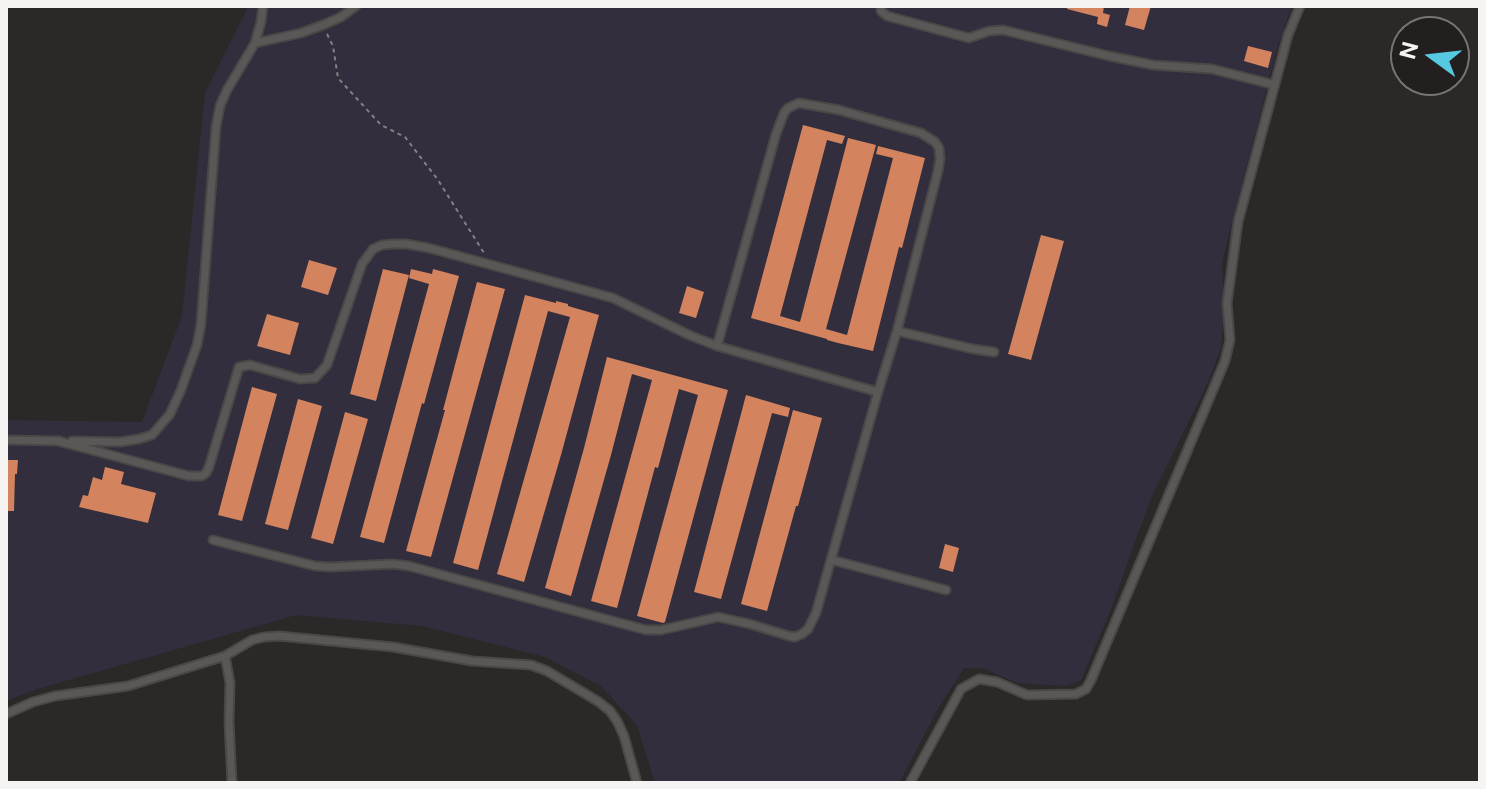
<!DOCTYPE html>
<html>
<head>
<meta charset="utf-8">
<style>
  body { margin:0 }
  #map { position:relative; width:1486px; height:789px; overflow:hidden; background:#2b2927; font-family:"Public Sans",sans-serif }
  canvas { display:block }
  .frame { position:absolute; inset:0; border:8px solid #f6f4f3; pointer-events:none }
  .north { position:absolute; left:1390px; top:16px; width:80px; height:80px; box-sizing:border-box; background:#221f1e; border:2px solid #777473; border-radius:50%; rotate:285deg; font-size:22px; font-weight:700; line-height:32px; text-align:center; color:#f6f4f3 }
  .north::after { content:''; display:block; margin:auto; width:28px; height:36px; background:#56c9e1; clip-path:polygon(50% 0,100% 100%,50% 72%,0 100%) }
</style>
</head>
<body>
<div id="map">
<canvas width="1486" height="789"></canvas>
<div class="frame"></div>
<div class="north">N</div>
</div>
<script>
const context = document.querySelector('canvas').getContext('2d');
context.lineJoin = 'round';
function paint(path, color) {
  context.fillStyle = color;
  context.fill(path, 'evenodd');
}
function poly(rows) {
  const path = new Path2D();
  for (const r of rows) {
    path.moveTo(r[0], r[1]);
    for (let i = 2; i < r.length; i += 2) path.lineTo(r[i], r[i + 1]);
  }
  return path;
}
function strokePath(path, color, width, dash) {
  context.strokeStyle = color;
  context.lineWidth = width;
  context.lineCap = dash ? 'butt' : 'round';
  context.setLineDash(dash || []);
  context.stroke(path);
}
paint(poly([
  [246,6,1292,6,1278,45,1222,262,1224,305,1221,348,1209,380,1151,498,1109,614,1081,680,1067,686,1017,683,983,668,964,668,940,705,899,783,655,783,637,725,601,686,545,657,422,626,296,615,37,689,6,701,6,420,142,422,182,316,205,93,247,9]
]), '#322e3e');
paint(poly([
  [1068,6,1104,6,1103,13,1110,15,1107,27,1097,24,1098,17,1067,9],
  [1130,6,1151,6,1144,30,1125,25],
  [1248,46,1272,52,1268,68,1244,61],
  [803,125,845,136,842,144,827,140,780,316,800,322,848,138,876,145,826,329,847,335,893,158,876,154,878,146,925,158,902,248,899,247,873,351,838,343,827,340,827,339,751,318],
  [1041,235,1064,241,1031,360,1008,354],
  [309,260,337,268,328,295,301,287],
  [383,269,409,275,376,401,350,394],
  [411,269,432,274,433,269,459,276,424,404,422,403,384,543,360,537,429,284,409,278],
  [477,282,505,289,431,557,406,551,445,410,443,410],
  [687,286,704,292,696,318,679,313],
  [525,295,556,303,556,301,568,304,568,306,599,315,561,455,524,582,497,574,570,317,548,311,478,570,453,563],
  [267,314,299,323,290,355,257,346],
  [607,357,728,390,665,622,663,623,637,616,698,395,679,389,658,468,655,467,617,608,591,601,652,380,632,374,611,455,571,596,545,588,584,448],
  [252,387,277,394,242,521,218,515],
  [746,395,790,408,788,417,772,413,721,599,694,592],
  [298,399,322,406,288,530,265,524],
  [793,410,822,418,798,506,796,506,767,611,741,604],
  [345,412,368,419,333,544,311,538],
  [6,460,18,460,17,474,15,474,14,511,6,511],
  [105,467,124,472,121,484,156,493,148,523,79,507,83,495,88,496,93,477,102,480],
  [945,544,959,548,953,572,939,568]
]), '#d4835f');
const lane = poly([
  [881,6,881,11,887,16,969,38,989,31,1003,30,1109,56,1153,65,1212,69,1275,85],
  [255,43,301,33,323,25,341,17,356,6],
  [897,331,973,349,994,352],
  [6,440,60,441],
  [58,441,189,476,202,476,206,473,209,467,239,367,250,365,300,379,315,378,327,365,362,264,373,249,382,245,392,244,406,244,429,248,613,298,689,335,717,346,878,392],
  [72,441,120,442,139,439,152,435,170,414,181,390,197,345,201,324,216,127,220,106,227,90,255,43,261,22,263,6],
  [213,540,315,566,330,567,393,564,409,566,646,630,661,630,718,617,750,624,789,636,795,637,802,634,808,629,816,613,878,392,897,331,938,171,940,159,939,148,935,142,921,133,839,110,799,103,788,108,784,113,776,134,717,346],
  [832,560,946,590],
  [225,656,252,640,264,637,279,636,393,647,472,661,531,665,547,671,599,702,610,711,617,721,624,736,637,783],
  [6,714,33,702,55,696,128,686,225,656,230,683,229,722,232,783],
  [910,783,961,689,979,679,997,682,1027,695,1076,694,1086,689,1091,680,1225,361,1230,340,1227,303,1238,222,1288,35,1300,6]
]);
strokePath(lane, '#4a4746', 11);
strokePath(poly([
  [327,34,333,46,338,78,381,125,405,137,438,180,484,253]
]), '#83817f', 2, [4, 4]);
strokePath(lane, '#5a5756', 7);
</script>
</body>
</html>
